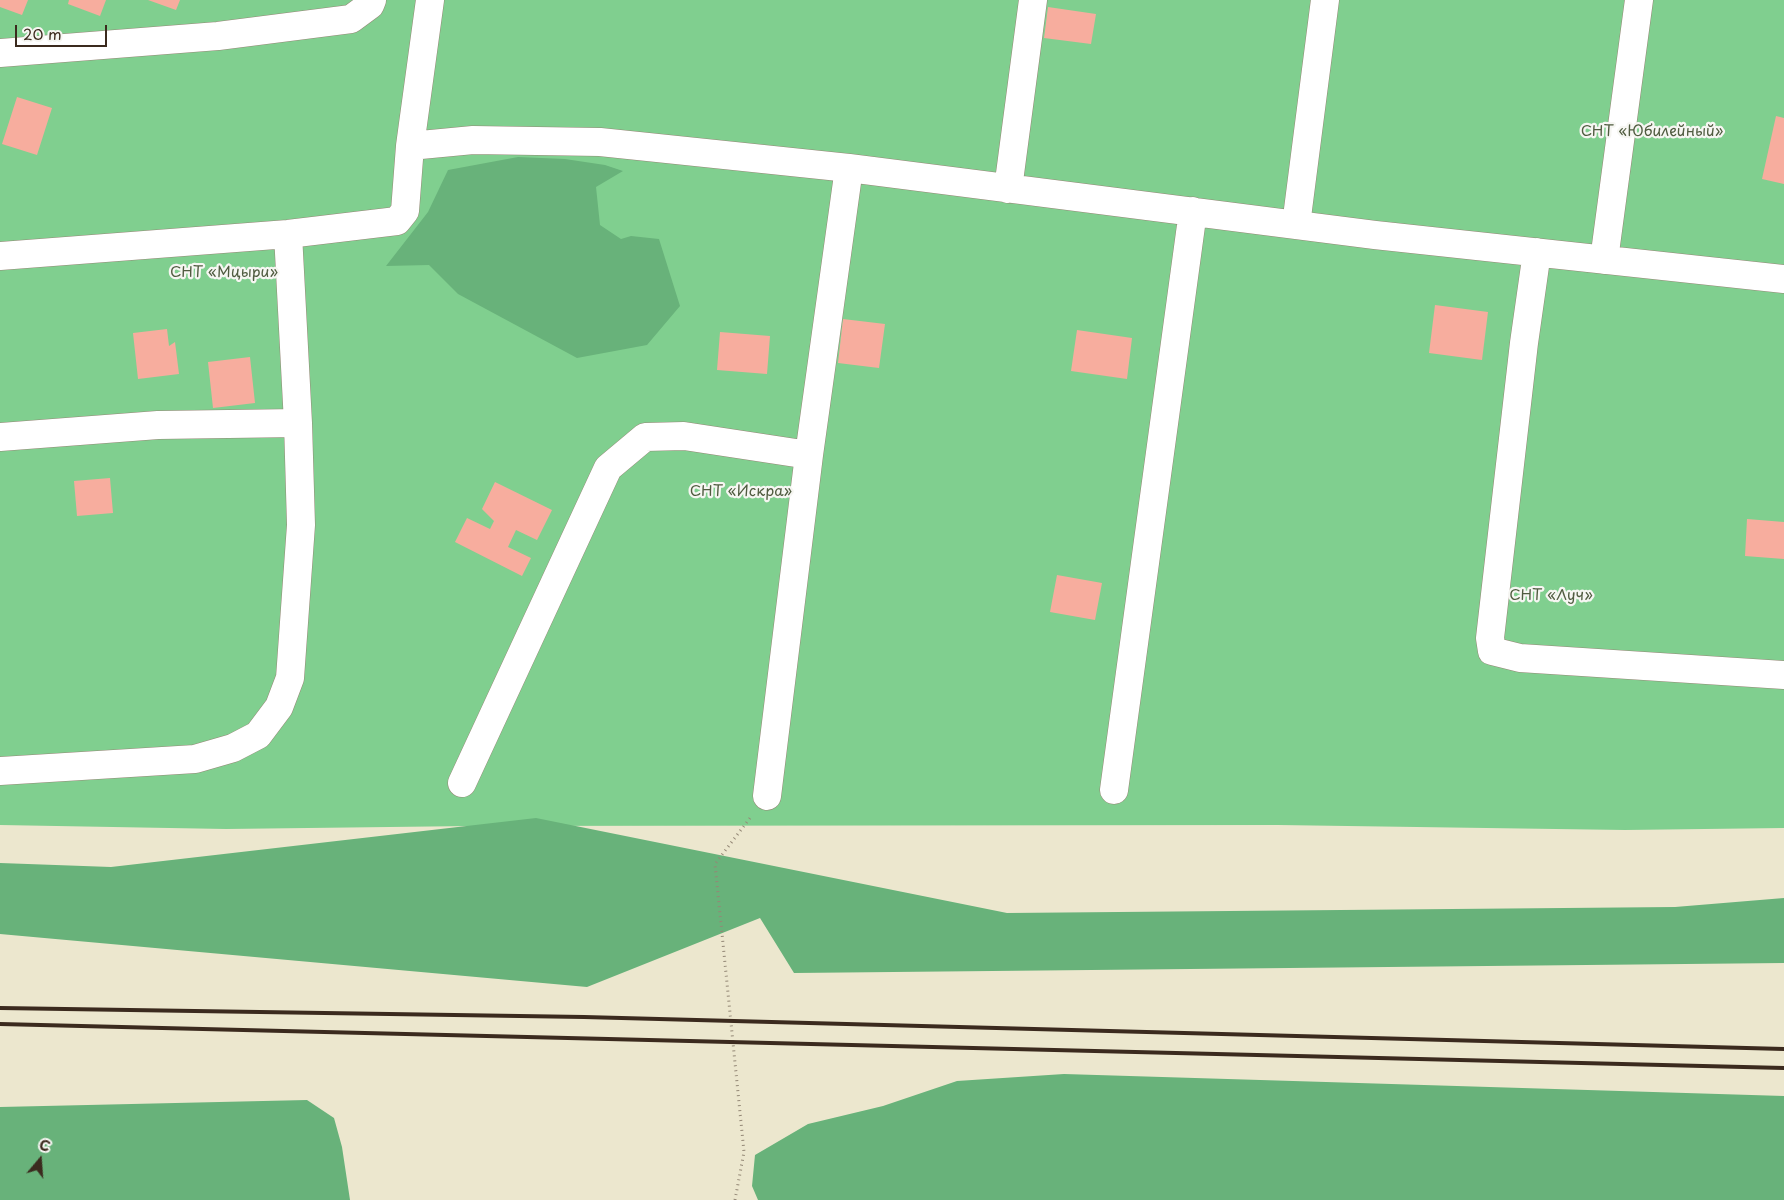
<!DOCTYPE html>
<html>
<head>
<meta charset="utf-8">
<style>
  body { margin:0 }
  #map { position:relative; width:1784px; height:1200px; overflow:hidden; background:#ece7ce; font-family:"Playpen Sans",sans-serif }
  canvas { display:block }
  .north { position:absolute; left:15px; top:1135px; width:50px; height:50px; -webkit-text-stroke:4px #f6f6f2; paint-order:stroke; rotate:18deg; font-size:14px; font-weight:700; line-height:20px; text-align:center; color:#3b2a1e }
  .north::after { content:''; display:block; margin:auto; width:18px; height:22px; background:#3b2a1e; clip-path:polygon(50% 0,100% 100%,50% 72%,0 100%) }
  .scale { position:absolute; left:15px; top:25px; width:92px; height:22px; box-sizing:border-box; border:2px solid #3b2a1e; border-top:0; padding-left:6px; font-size:15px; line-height:18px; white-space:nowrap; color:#3b2a1e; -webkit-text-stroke:4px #f6f6f2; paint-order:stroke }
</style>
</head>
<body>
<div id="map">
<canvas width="1784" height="1200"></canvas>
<div class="north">С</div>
<div class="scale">20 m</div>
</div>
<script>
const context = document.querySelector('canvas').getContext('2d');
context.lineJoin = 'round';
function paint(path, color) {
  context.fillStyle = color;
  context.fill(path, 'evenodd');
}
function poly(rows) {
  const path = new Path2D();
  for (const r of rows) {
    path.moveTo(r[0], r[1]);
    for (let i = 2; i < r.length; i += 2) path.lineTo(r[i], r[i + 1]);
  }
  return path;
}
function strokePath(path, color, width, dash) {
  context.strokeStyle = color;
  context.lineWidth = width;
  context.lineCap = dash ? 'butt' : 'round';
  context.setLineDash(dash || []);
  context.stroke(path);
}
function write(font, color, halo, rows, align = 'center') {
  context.font = font + ' "Playpen Sans",sans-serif';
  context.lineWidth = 4.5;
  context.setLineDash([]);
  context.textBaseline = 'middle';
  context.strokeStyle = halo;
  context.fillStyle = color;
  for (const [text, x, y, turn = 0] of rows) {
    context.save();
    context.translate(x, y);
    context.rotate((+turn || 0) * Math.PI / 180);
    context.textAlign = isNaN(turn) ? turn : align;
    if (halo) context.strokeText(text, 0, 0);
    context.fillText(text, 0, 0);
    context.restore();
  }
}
paint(poly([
  [0,0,1784,0,1784,828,1625,830,1278,825,471,826,226,829,0,825]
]), '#80cf8f');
paint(poly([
  [518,157,565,159,605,165,623,171,596,187,600,225,621,239,631,236,659,239,680,306,647,345,577,358,458,294,429,265,386,266,428,212,448,170],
  [536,818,1007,913,1675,907,1784,898,1784,963,794,973,760,918,587,987,0,934,0,863,111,867],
  [1064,1074,1784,1096,1784,1200,758,1200,752,1186,755,1155,808,1124,883,1106,957,1081],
  [307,1100,334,1118,342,1147,350,1200,0,1200,0,1107]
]), '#68b27a');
paint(poly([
  [0,0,28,0,22,15,0,7],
  [69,0,106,0,100,16,68,4],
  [148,0,180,0,176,10],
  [1048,7,1096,14,1091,44,1044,38],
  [17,97,52,108,37,155,2,144],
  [1776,116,1784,118,1784,184,1762,179],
  [1435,305,1488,312,1482,360,1429,353],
  [843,319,885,324,879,368,838,363],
  [167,329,169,346,175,342,179,374,138,379,133,333],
  [1077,330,1132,338,1127,379,1071,371],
  [720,332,770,336,767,374,717,370],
  [250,357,255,403,213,408,208,362],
  [110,478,113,513,77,516,74,481],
  [495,482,552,510,537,540,516,530,508,547,531,558,522,576,455,542,467,518,490,529,494,521,482,509],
  [1747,519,1784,522,1784,559,1745,556],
  [1057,575,1102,583,1095,620,1050,612]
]), '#f7ad9e');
const minor = poly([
  [0,53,218,36,351,19,370,5,372,0],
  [410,146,473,140,600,142,849,168,1375,235,1784,279],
  [1008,189,1033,0],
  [1296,225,1325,0],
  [1537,252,1524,343,1490,638,1492,651,1520,658,1784,675],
  [0,256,288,234,397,221,405,211,410,146,430,0],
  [1604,260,1639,0],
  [0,437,158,425,298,423],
  [0,771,195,759,233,748,258,735,279,707,290,678,301,525,298,423,288,234],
  [462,783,608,468,645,437,684,436,809,455],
  [1114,790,1193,211],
  [767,796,809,455,849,168]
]);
strokePath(minor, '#948876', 29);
strokePath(poly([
  [735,1200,744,1152,715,864,750,818]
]), '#948876', 3, [1, 4]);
strokePath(minor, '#fff', 28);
strokePath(poly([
  [0,1008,584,1017,1784,1049],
  [0,1024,1784,1068]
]), '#3b2a1e', 4);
write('15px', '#505c40', '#f6f6f2', [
  ["СНТ «Юбилейный»",1652,132],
  ["СНТ «Мцыри»",224,273],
  ["СНТ «Искра»",741,492],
  ["СНТ «Луч»",1551,596]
]);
</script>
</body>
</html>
